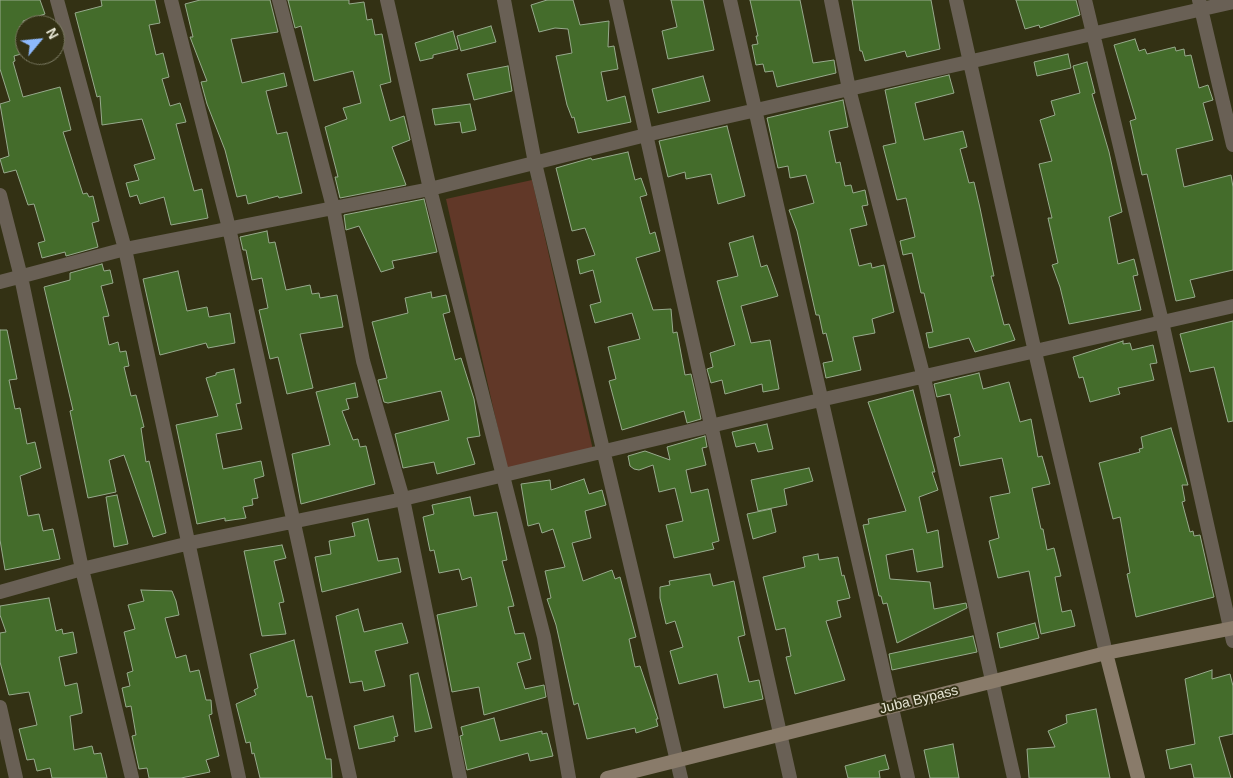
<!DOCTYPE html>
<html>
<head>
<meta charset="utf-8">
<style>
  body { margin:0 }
  #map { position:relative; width:1233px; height:778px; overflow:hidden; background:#333114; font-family:Helvetica,sans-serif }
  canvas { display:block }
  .north { position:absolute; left:15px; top:15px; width:50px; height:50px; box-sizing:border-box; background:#333114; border:1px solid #7b7a62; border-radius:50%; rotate:62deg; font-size:14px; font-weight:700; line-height:20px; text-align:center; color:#e8e7d6 }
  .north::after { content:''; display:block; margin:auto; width:18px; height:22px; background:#8db9fc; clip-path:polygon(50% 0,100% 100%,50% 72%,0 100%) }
</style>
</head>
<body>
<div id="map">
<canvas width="1233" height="778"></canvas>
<div class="north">N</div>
</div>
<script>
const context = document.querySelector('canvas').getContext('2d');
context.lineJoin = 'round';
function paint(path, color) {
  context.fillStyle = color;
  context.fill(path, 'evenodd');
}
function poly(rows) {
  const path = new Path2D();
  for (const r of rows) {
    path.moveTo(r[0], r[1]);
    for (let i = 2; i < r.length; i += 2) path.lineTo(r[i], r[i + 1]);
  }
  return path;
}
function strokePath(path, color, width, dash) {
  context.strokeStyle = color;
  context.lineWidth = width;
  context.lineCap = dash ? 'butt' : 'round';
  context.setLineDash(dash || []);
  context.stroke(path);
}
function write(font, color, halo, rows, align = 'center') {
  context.font = font + ' Helvetica,sans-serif';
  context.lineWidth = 4;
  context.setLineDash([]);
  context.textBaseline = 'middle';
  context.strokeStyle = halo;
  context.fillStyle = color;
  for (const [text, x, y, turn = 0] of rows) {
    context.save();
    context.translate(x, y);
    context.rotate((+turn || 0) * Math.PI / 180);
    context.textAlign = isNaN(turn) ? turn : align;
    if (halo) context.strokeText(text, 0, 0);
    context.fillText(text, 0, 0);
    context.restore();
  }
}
paint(poly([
  [532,180,593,450,507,469,446,199]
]), '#613828');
const building = poly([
  [0,0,40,0,45,14,23,21,25,29,25,53,14,56,15,61,13,62,23,97,60,87,71,130,63,132,83,194,87,193,89,197,93,196,99,221,92,223,98,247,66,256,65,252,42,258,38,243,45,241,34,204,28,205,16,170,4,173,0,159,9,156,0,104,10,101,0,69,0,0],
  [101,0,155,0,160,23,149,25,156,55,163,53,169,77,162,79,170,106,180,103,186,122,176,124,194,191,202,189,208,218,171,225,164,197,140,204,137,195,130,197,126,183,139,180,134,165,155,159,142,119,102,125,100,96,97,97,75,13,102,6,101,0],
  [200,0,270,0,278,32,231,39,242,83,284,73,287,86,266,91,277,134,287,132,302,193,279,198,278,196,248,204,246,195,237,197,225,150,207,104,201,82,207,81,190,37,193,37,185,4,200,0],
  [288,0,349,0,349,4,364,2,367,20,372,19,375,35,382,34,391,82,380,85,390,121,404,116,410,140,392,147,406,185,340,198,335,177,338,177,325,127,347,119,343,108,361,103,353,71,314,81,301,26,295,28,288,0],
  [547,0,573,0,580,25,609,21,608,47,614,46,618,69,601,72,607,101,625,96,631,122,578,133,574,117,572,118,567,105,556,56,572,53,568,29,555,28,539,32,531,5,547,0],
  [671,0,703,0,714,50,668,59,662,31,677,27,671,0],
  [750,0,800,0,813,63,834,60,836,73,777,87,773,71,765,72,763,64,756,65,752,45,758,44,756,36,758,36,750,0],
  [852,0,931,0,940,49,907,57,905,51,865,61,862,51,860,51,852,0],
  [1016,0,1076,0,1080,15,1040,28,1039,25,1025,29,1016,0],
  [491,26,496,42,461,51,457,36,491,26],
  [453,31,458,49,433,55,433,58,420,61,415,43,453,31],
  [1135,39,1139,51,1145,49,1147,54,1175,47,1176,51,1184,49,1185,56,1191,55,1199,88,1208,85,1213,100,1203,103,1213,140,1176,149,1184,187,1231,175,1233,187,1233,270,1190,280,1195,297,1176,301,1147,174,1142,175,1130,121,1136,119,1114,45,1135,39],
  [1068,54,1071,68,1037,76,1034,62,1068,54],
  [1087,62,1095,93,1092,94,1109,152,1122,212,1109,217,1118,264,1134,259,1138,275,1133,276,1141,310,1069,324,1060,287,1052,265,1058,263,1048,218,1052,218,1039,164,1052,161,1040,120,1055,115,1051,101,1080,93,1073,66,1087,62],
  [508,66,512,91,474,100,467,74,508,66],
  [949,75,954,93,915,103,924,140,963,131,967,147,960,149,969,183,974,182,980,208,994,276,991,276,1004,325,1009,324,1015,340,975,352,969,338,929,348,926,333,933,332,924,293,921,293,912,253,903,255,900,241,915,237,906,198,897,200,883,146,896,143,885,90,949,75],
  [703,76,710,101,658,113,652,89,703,76],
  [843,100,848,127,829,131,836,163,840,162,845,186,851,185,853,193,865,190,868,205,862,206,867,225,850,229,859,266,871,263,872,268,884,265,894,312,872,319,875,333,853,337,861,370,826,378,823,363,833,361,826,333,823,334,819,315,816,315,797,231,789,210,814,203,806,175,790,178,788,166,778,168,767,118,843,100],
  [470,104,476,130,462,133,460,122,435,125,432,109,470,104],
  [727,126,745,196,718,204,711,174,686,179,685,172,668,177,659,141,727,126],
  [628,152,635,180,641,178,647,195,640,197,650,234,655,232,660,251,636,258,653,310,671,309,673,333,677,332,685,375,691,374,701,419,687,423,684,411,622,430,609,381,616,379,608,347,640,339,632,313,595,323,590,305,601,302,593,270,580,274,577,260,595,255,585,228,572,231,556,168,591,158,592,160,628,152],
  [424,199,437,252,392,261,394,268,381,272,359,226,346,230,344,215,424,199],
  [267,231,269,243,275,242,286,290,310,285,312,294,319,293,320,298,337,295,343,327,300,334,313,388,287,394,278,357,270,359,259,310,268,308,262,278,252,280,246,250,243,250,240,237,267,231],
  [753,236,761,267,767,265,778,296,741,306,751,343,770,340,779,389,763,392,762,384,725,394,722,380,711,383,707,369,713,367,710,353,735,345,717,281,738,276,729,243,753,236],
  [102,264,104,271,110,270,113,283,101,286,109,316,103,317,109,345,118,342,120,352,126,351,129,366,124,367,131,396,136,395,144,427,141,428,146,462,149,461,166,533,153,537,124,455,109,460,116,492,88,498,70,411,73,410,44,287,70,280,70,273,102,264],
  [178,271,187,311,207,307,209,317,230,313,235,343,208,348,206,343,160,355,143,279,178,271],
  [431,292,432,298,446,295,450,312,443,314,455,360,461,358,474,399,480,436,467,438,475,464,437,474,434,462,403,468,395,434,449,420,441,391,388,403,384,402,378,380,387,378,372,322,408,313,405,298,431,292],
  [1233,321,1233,421,1228,422,1214,367,1190,372,1180,334,1233,321],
  [0,330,7,330,17,379,9,380,15,409,20,408,27,444,35,442,41,468,20,476,28,516,39,514,43,531,53,529,60,559,5,570,0,540,0,330],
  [1123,341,1123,344,1130,343,1132,350,1153,345,1157,363,1150,364,1154,380,1118,388,1120,394,1090,402,1083,377,1079,378,1073,357,1123,341],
  [234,369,241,403,236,404,242,429,216,434,223,469,261,461,264,476,254,479,258,498,252,499,253,505,243,507,246,518,225,521,225,518,197,524,176,425,218,416,206,378,216,375,216,373,234,369],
  [979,373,983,389,1009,382,1020,422,1031,419,1038,457,1042,456,1050,484,1032,488,1041,529,1043,529,1047,550,1054,548,1061,576,1055,577,1062,612,1071,610,1075,626,1041,634,1029,571,998,578,989,541,999,538,990,497,1010,493,1002,458,960,466,954,438,960,436,950,394,937,397,934,384,979,373],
  [355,383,358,397,346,399,349,409,342,411,353,440,358,439,360,447,366,446,375,484,301,504,292,454,330,445,316,392,355,383],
  [913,390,935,472,932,472,938,490,919,497,927,533,938,530,943,567,917,572,913,549,886,555,890,579,930,582,934,609,966,603,967,608,897,643,887,603,883,604,881,596,879,596,863,525,869,524,868,519,906,511,868,402,913,390],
  [767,424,773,449,758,452,755,443,736,447,732,432,767,424],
  [1171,428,1188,485,1182,485,1185,501,1182,502,1190,532,1193,531,1194,536,1200,535,1214,597,1136,617,1127,574,1130,573,1120,517,1113,519,1099,463,1140,452,1139,449,1143,448,1141,437,1171,428],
  [705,436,707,447,702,448,706,465,686,470,691,493,708,489,719,541,712,543,714,549,674,558,666,525,683,521,675,488,659,492,653,465,639,470,634,469,630,466,628,456,645,451,670,460,667,447,705,436],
  [809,468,813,481,784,489,787,505,758,511,751,480,809,468],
  [584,479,589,494,602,490,606,505,585,511,591,538,572,543,583,581,612,570,615,579,620,577,636,637,629,639,635,667,640,666,658,719,656,719,658,726,636,733,635,728,587,739,578,703,574,705,556,625,547,599,551,598,545,571,565,567,553,529,542,533,539,523,528,526,521,484,550,480,551,490,584,479],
  [117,495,128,544,114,547,106,497,117,495],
  [470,497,474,516,497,512,507,560,502,561,514,606,508,607,515,634,524,633,531,659,517,663,525,689,544,685,546,697,484,715,479,687,452,692,437,615,477,606,471,577,462,580,459,569,439,573,434,550,430,551,423,517,434,514,432,505,470,497],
  [771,509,776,532,753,539,747,514,771,509],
  [368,519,378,561,398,558,401,572,322,592,315,557,331,554,329,541,355,536,352,523,368,519],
  [282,545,286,558,274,561,284,602,279,603,286,634,262,636,244,551,282,545],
  [818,554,819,560,838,557,842,576,844,575,850,598,837,601,841,617,826,621,845,680,795,694,786,657,791,656,785,628,776,630,763,577,805,567,803,557,818,554],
  [710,574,713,586,734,581,745,635,738,637,749,682,759,680,763,699,724,708,717,674,679,684,670,651,683,647,675,621,666,624,660,598,660,587,670,585,669,581,710,574],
  [141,590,172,591,176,601,179,615,165,618,176,658,186,655,190,672,199,670,206,700,211,700,212,714,209,715,219,756,206,760,210,772,181,778,149,778,147,768,139,769,132,736,136,735,131,706,126,707,122,688,130,686,127,673,133,671,124,632,135,629,128,605,144,601,141,590],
  [49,598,56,631,62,629,63,634,73,632,77,653,59,657,65,686,77,683,82,711,82,713,70,716,74,750,92,746,94,754,101,753,107,778,52,778,50,768,37,771,34,759,27,760,19,729,37,725,29,692,9,695,0,662,0,633,6,632,0,615,0,606,49,598],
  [358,609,364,632,402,623,408,643,375,651,385,686,364,691,362,681,350,683,336,616,358,609],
  [1035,623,1039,638,1000,648,997,633,1035,623],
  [973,636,977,652,892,670,889,654,973,636],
  [294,640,307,697,312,696,326,759,331,759,332,778,260,778,254,753,252,754,250,742,246,743,236,704,256,695,254,690,258,688,250,654,294,640],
  [1212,670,1212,679,1230,674,1233,686,1233,734,1219,737,1231,778,1194,778,1191,764,1170,769,1166,750,1195,744,1185,679,1212,670],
  [418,673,432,728,415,732,410,675,418,673],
  [1096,709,1110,778,1029,778,1027,749,1055,747,1048,731,1067,723,1066,715,1096,709],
  [393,716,398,736,394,737,395,741,359,749,354,726,393,716],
  [494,718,500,741,542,731,542,734,547,733,553,756,530,761,528,753,467,770,460,736,463,735,461,727,494,718],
  [953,744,959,778,930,778,924,750,953,744],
  [885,755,889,769,879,771,880,778,848,778,845,766,885,755]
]);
paint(building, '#446c2b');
strokePath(building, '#97aa8d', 1);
strokePath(poly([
  [57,0,125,249,239,778],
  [171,0,229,228,350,778],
  [279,0,333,207,363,361,403,499,460,778],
  [387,0,430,189,544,637,569,778],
  [504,0,535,163,681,778],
  [616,0,790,778],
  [730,0,908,778],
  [831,0,849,89,924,378,1014,778],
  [956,0,1035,352,1106,653],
  [1085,0,1162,322,1233,641],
  [1199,0,1233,145],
  [0,195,21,277,82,569,132,778],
  [0,282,125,249,430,189,646,135,1233,2],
  [0,592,82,569,190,543,403,499,820,400,1233,306],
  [0,707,16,778]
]), '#696055', 14);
strokePath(poly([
  [1106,653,1138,778],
  [607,778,1106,653,1233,628]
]), '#897b6a', 14);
write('14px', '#e8e7d6', '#333114', [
  ["Juba Bypass",919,700,-14]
]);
</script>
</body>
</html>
